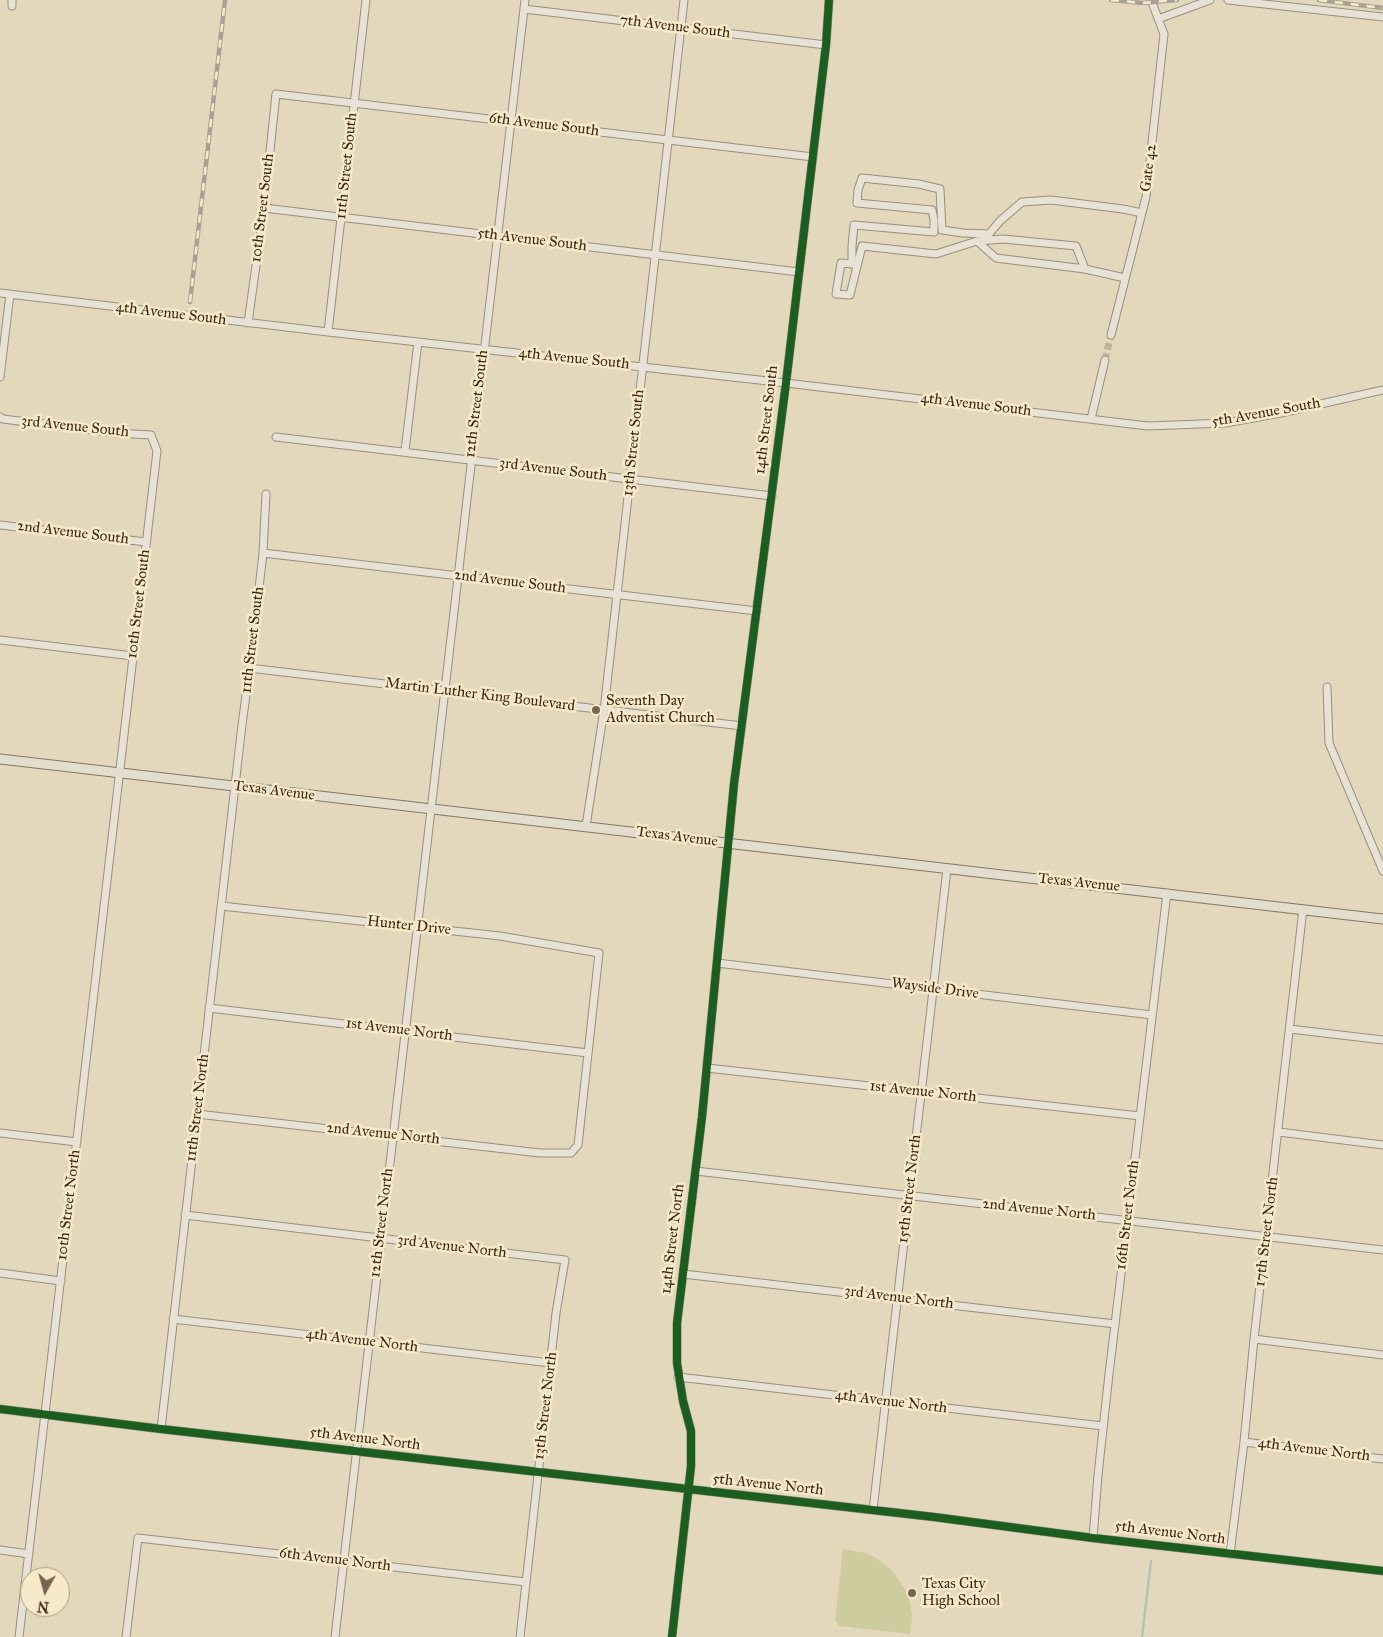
<!DOCTYPE html>
<html>
<head>
<meta charset="utf-8">
<style>
  body { margin:0 }
  #map { position:relative; width:1383px; height:1637px; overflow:hidden; background:#e3d8bc; font-family:"IM FELL Great Primer",serif }
  canvas { display:block }
  .north { position:absolute; left:20px; top:1567px; width:50px; height:50px; box-sizing:border-box; background:#f7eaca; border:1px solid #ad9c80; border-radius:50%; rotate:187deg; font-size:14px; font-weight:700; line-height:20px; text-align:center; color:#3f2612 }
  .north::after { content:''; display:block; margin:auto; width:18px; height:22px; background:#78644e; clip-path:polygon(50% 0,100% 100%,50% 72%,0 100%) }
</style>
</head>
<body>
<div id="map">
<canvas width="1383" height="1637"></canvas>
<div class="north">N</div>
</div>
<script>
const context = document.querySelector('canvas').getContext('2d');
context.lineJoin = 'round';
function paint(path, color) {
  context.fillStyle = color;
  context.fill(path, 'evenodd');
}
function poly(rows) {
  const path = new Path2D();
  for (const r of rows) {
    path.moveTo(r[0], r[1]);
    for (let i = 2; i < r.length; i += 2) path.lineTo(r[i], r[i + 1]);
  }
  return path;
}
function strokePath(path, color, width, dash) {
  context.strokeStyle = color;
  context.lineWidth = width;
  context.lineCap = dash ? 'butt' : 'round';
  context.setLineDash(dash || []);
  context.stroke(path);
}
function write(font, color, halo, rows, align = 'center') {
  context.font = font + ' "IM FELL Great Primer",serif';
  context.lineWidth = 5;
  context.setLineDash([]);
  context.textBaseline = 'middle';
  context.strokeStyle = halo;
  context.fillStyle = color;
  for (const [text, x, y, turn = 0] of rows) {
    context.save();
    context.translate(x, y);
    context.rotate((+turn || 0) * Math.PI / 180);
    context.textAlign = isNaN(turn) ? turn : align;
    if (halo) context.strokeText(text, 0, 0);
    context.fillText(text, 0, 0);
    context.restore();
  }
}
paint(poly([
  [843,1549,866,1553,876,1558,893,1571,905,1589,910,1602,912,1614,910,1634,839,1626,835,1620]
]), '#cecb9f');
strokePath(poly([
  [1142,1637,1151,1561]
]), '#b1c4b2', 2.5);
strokePath(poly([
  [1105,360,1111,335]
]), '#c2b49a', 7, [7, 3.5]);
const minor = poly([
  [1228,0,1383,17],
  [12,6,12,0],
  [524,9,826,45],
  [1158,19,1210,0],
  [264,208,799,272],
  [977,241,996,258,1085,269],
  [1125,278,1085,269,1076,246,1003,239,977,241,936,254,862,246,850,295,836,294,841,263,852,264,852,246,854,225,934,232,934,220,932,210,857,203,858,190,862,178,919,184,940,189,942,230,963,233,989,234,1000,221,1022,202,1051,200,1123,209,1142,213],
  [0,293,328,332,786,383,1148,426,1225,423,1281,413,1383,390],
  [248,323,264,208,276,94,813,157],
  [328,332,366,0],
  [1111,335,1146,197,1164,34,1151,0],
  [0,377,10,294],
  [0,417,3,419,117,433,151,435,157,451,19,1637],
  [1091,419,1105,360],
  [276,437,772,496],
  [405,451,418,342],
  [0,525,146,542],
  [263,553,757,611],
  [0,640,133,656],
  [249,668,742,726],
  [1327,687,1329,743,1383,871],
  [586,826,604,710,684,0],
  [717,963,1152,1015],
  [209,1008,588,1053],
  [1290,1029,1383,1040],
  [707,1068,1140,1116],
  [197,1114,540,1153,571,1153,578,1145,599,953,500,936,221,906],
  [1279,1132,1383,1145],
  [0,1133,77,1142],
  [696,1171,1383,1250],
  [185,1215,565,1260,556,1313,520,1637],
  [0,1273,61,1281],
  [683,1274,1115,1324],
  [173,1319,551,1363],
  [1254,1339,1383,1355],
  [678,1377,1103,1426],
  [0,1409,161,1429,934,1517,1093,1538,1383,1571],
  [161,1429,242,725,252,650,263,553,266,494],
  [1244,1442,1383,1459],
  [873,1510,947,869],
  [1093,1538,1098,1475,1109,1374,1167,893],
  [0,1550,29,1554],
  [1230,1554,1244,1442,1254,1339,1303,909],
  [126,1637,138,1538,526,1582],
  [335,1637,525,0],
  [672,1637,691,1466,691,1431,683,1401,677,1363,677,1323,702,1117,734,784,786,383,826,45,829,0]
]);
const major = poly([
  [0,759,1383,919]
]);
strokePath(minor, '#988f7d', 9);
strokePath(major, '#817767', 11);
strokePath(minor, '#e7e2d5', 7);
strokePath(major, '#e3ddcd', 9);
const rail = poly([
  [1111,0,1142,3,1177,0],
  [1319,0,1383,8],
  [190,302,225,0]
]);
strokePath(rail, '#a8a296', 4.5);
strokePath(rail, '#f7eaca', 2.5, [8]);
strokePath(poly([
  [0,1409,161,1429,934,1517,1093,1538,1383,1571],
  [672,1637,691,1466,691,1431,683,1401,677,1363,677,1323,702,1117,734,784,786,383,826,45,829,0]
]), '#1b5e20', 8);
for (const [x, y, r, color] of [
  [596,710,5,"#78644e"],
  [912,1593,5,"#78644e"]
]) {
  const dot = new Path2D();
  dot.arc(x, y, r, 0, 2 * Math.PI);
  context.fillStyle = color;
  context.fill(dot);
  strokePath(dot, '#f7eaca', 2);
}
write('15px', '#3f2612', '#f7eaca', [
  ["7th Avenue South",675,27,7],
  ["6th Avenue South",544,125,7],
  ["11th Street South",347,166,-84],
  ["Gate 42",1149,168,-83],
  ["10th Street South",263,208,-83],
  ["5th Avenue South",532,240,7],
  ["4th Avenue South",171,314,7],
  ["4th Avenue South",574,359,6],
  ["12th Street South",477,404,-83],
  ["4th Avenue South",976,405,7],
  ["5th Avenue South",1266,413,-10],
  ["14th Street South",767,420,-83],
  ["3rd Avenue South",75,427,6],
  ["13th Street South",634,443,-84],
  ["3rd Avenue South",553,470,7],
  ["2nd Avenue South",73,533,7],
  ["2nd Avenue South",510,582,7],
  ["10th Street South",139,604,-83],
  ["11th Street South",253,640,-83],
  ["Martin Luther King Boulevard",480,695,7],
  ["Texas Avenue",274,791,7],
  ["Texas Avenue",677,837,7],
  ["Texas Avenue",1079,883,6],
  ["Hunter Drive",409,926,6],
  ["Wayside Drive",935,989,7],
  ["1st Avenue North",399,1030,7],
  ["1st Avenue North",923,1092,6],
  ["11th Street North",198,1108,-83],
  ["2nd Avenue North",383,1134,6],
  ["15th Street North",910,1189,-83],
  ["10th Street North",69,1205,-83],
  ["2nd Avenue North",1039,1210,6],
  ["16th Street North",1128,1215,-83],
  ["12th Street North",382,1223,-83],
  ["17th Street North",1267,1232,-83],
  ["14th Street North",673,1239,-83],
  ["3rd Avenue North",452,1247,7],
  ["3rd Avenue North",899,1298,7],
  ["4th Avenue North",362,1341,7],
  ["4th Avenue North",891,1402,7],
  ["13th Street North",546,1406,-83],
  ["5th Avenue North",365,1439,7],
  ["4th Avenue North",1314,1450,7],
  ["5th Avenue North",768,1485,6],
  ["5th Avenue North",1170,1533,7],
  ["6th Avenue North",335,1560,7]
]);
write('15px', '#3f2612', '#f7eaca', [
  ["Seventh Day",606,701],
  ["Adventist Church",606,718],
  ["Texas City",922,1584],
  ["High School",922,1601]
], 'left');
</script>
</body>
</html>
